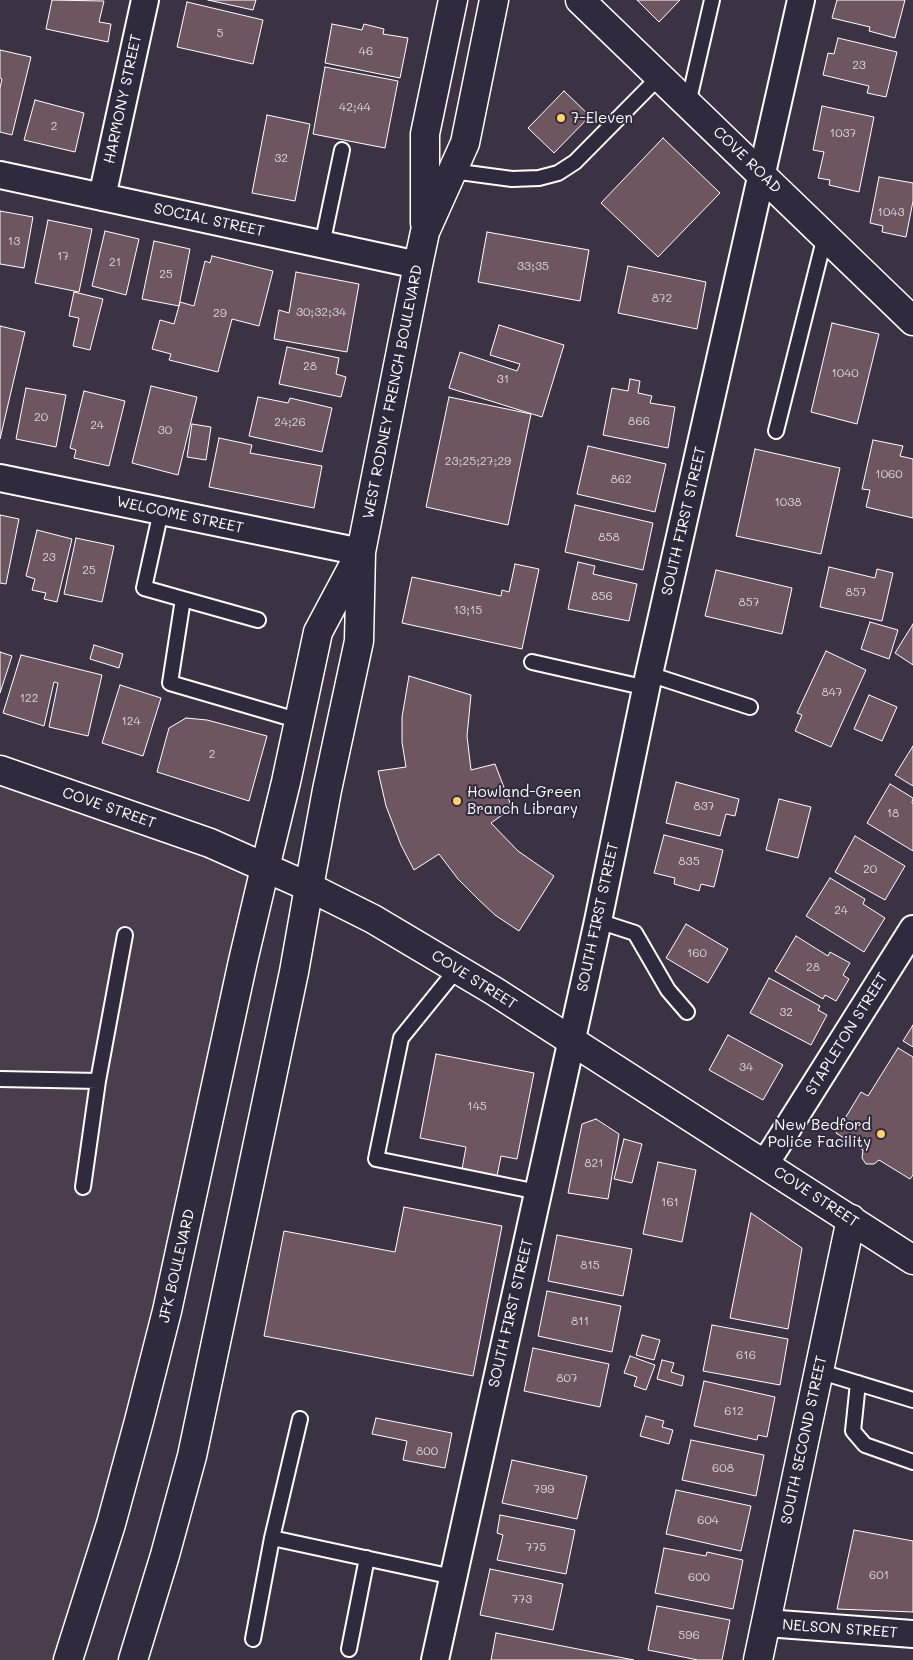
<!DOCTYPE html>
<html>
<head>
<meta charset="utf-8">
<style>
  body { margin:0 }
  canvas { display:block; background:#3b3344 }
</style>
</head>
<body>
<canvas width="913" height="1660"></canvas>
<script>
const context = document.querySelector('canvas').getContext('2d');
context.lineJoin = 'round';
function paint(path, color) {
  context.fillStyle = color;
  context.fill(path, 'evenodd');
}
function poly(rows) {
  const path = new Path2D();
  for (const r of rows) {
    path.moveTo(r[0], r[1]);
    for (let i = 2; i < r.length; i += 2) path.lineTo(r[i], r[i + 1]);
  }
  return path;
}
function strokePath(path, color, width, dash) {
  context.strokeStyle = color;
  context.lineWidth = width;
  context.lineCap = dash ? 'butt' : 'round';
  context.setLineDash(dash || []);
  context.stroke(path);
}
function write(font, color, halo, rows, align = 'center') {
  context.font = font + ' Mali,sans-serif';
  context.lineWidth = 4;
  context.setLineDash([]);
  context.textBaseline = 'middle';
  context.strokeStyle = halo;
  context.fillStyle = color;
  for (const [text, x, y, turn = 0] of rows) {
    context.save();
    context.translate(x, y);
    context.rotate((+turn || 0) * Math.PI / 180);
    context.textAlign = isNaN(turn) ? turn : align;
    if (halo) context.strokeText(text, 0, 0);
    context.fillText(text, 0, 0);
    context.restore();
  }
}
paint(poly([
  [0,771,265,868,68,1660,0,1660]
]), '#4a3e4c');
const building = poly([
  [52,0,104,1,99,22,111,24,108,42,46,29,52,0],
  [208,0,256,0,253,10,208,0],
  [637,0,680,0,659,22,637,0],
  [837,0,905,0,895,38,869,31,870,27,832,18,837,0],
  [187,2,263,20,253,64,177,47,187,2],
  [332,24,362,30,364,24,384,29,383,34,408,38,400,78,325,63,332,24],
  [838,38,897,52,886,97,867,93,869,86,823,75,828,53,834,54,838,38],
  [0,50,31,57,12,135,0,132,0,88,2,79,0,78,0,50],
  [325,67,398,81,385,148,313,134,325,67],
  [564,91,590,116,554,153,528,128,564,91],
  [35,100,84,113,75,152,24,140,35,100],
  [822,106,874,117,859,192,829,185,830,180,818,178,824,152,813,150,822,106],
  [267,115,310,124,295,201,252,193,267,115],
  [663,138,720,193,658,257,601,203,663,138],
  [879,177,913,183,913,201,906,237,882,232,883,226,870,223,879,177],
  [0,211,33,217,24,268,0,264,0,211],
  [48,220,92,229,79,292,35,283,48,220],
  [105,231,139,239,126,295,92,286,105,231],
  [487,232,589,250,580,301,478,282,487,232],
  [154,241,190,249,179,306,142,299,154,241],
  [212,256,273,271,259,326,232,319,218,372,169,360,171,354,152,349,160,320,174,324,180,302,194,306,205,261,210,263,212,256],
  [628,266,706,282,697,329,618,313,628,266],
  [296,272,359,284,347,352,274,339,279,310,289,313,296,272],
  [74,292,103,299,90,350,73,346,79,318,69,316,74,292],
  [832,323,879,334,857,424,811,412,832,323],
  [499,325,564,345,542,417,449,388,460,352,517,371,520,364,490,355,499,325],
  [0,326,25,332,0,439,0,326],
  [287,347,339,358,336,374,346,377,341,397,279,384,287,347],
  [630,379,640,381,638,393,652,396,650,403,675,407,668,448,603,435,612,388,628,391,630,379],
  [151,386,197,397,178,475,132,463,151,386],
  [26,388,66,395,56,447,16,439,26,388],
  [84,391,125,401,109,466,74,458,76,450,70,448,84,391],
  [258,397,288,403,290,398,332,408,322,452,249,436,258,397],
  [449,397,531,414,508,525,426,507,449,397],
  [192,424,211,427,206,460,187,457,192,424],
  [219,438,252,445,250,453,322,466,314,508,209,487,219,438],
  [873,440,903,446,900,456,913,459,913,518,866,507,870,490,862,489,873,440],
  [588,446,666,464,655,512,577,494,588,446],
  [755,449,840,468,821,554,736,536,755,449],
  [575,505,653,523,643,570,565,552,575,505],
  [0,515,19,519,6,584,0,583,0,515],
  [37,530,72,539,57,602,44,599,46,593,32,590,35,579,26,576,37,530],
  [76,538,114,546,102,602,64,594,76,538],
  [578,562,595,566,593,574,637,584,629,621,568,609,578,562],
  [515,564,539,569,522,649,402,623,412,577,501,596,502,590,509,592,515,564],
  [829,567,875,578,877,569,893,573,882,621,820,607,829,567],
  [716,570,792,588,782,634,705,616,716,570],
  [870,622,898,630,889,659,861,649,870,622],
  [913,624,913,665,895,653,913,624],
  [94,645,123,654,119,668,90,659,94,645],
  [826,651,866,670,831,747,795,731,802,715,797,713,826,651],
  [0,652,12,656,0,693,0,652],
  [21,655,102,675,88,736,49,727,58,683,54,682,44,726,3,713,21,655],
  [409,676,471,695,467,736,471,770,495,764,512,808,491,823,518,851,554,876,519,931,495,915,479,900,458,879,439,854,414,870,401,845,386,806,378,771,406,767,402,742,402,717,409,676],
  [120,685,161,698,143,756,102,743,120,685],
  [869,695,897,707,882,741,854,729,869,695],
  [186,718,207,720,267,736,249,801,157,772,169,728,186,718],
  [913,746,913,786,895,775,913,746],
  [676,782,739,799,735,816,726,814,720,836,666,823,676,782],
  [890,784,913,798,912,803,913,804,913,851,867,823,890,784],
  [779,799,811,807,798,858,766,850,779,799],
  [664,835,723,850,714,887,701,884,699,891,674,884,675,878,654,873,664,835],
  [855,836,905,866,885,900,835,872,855,836],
  [830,878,865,899,863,904,885,918,864,952,806,916,830,878],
  [686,924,728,949,708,983,666,958,686,924],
  [796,936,828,956,830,952,850,963,843,975,849,979,836,1001,825,995,823,999,775,971,796,936],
  [769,978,820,1006,818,1010,827,1015,811,1045,750,1013,769,978],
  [913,1025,913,1047,903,1041,913,1025],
  [728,1035,783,1065,763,1100,709,1070,728,1035],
  [898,1048,913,1057,913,1175,910,1179,879,1160,874,1164,866,1164,862,1158,863,1150,836,1133,861,1092,868,1096,898,1048],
  [436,1054,534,1073,517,1159,501,1156,497,1176,462,1169,466,1147,420,1138,436,1054],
  [596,1119,619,1134,608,1199,568,1193,582,1124,596,1119],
  [624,1139,642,1144,632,1183,614,1179,624,1139],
  [658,1162,696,1170,682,1242,643,1234,658,1162],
  [404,1207,502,1226,473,1376,264,1336,284,1231,395,1252,404,1207],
  [751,1213,802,1248,788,1329,730,1318,751,1213],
  [557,1235,632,1249,623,1296,548,1281,557,1235],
  [547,1291,621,1306,612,1352,538,1336,547,1291],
  [712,1325,788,1339,780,1385,703,1371,712,1325],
  [642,1335,660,1340,654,1360,636,1355,642,1335],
  [533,1348,609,1364,600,1407,524,1391,533,1348],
  [630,1356,655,1365,646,1390,634,1386,637,1377,624,1373,630,1356],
  [662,1360,674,1363,671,1372,684,1376,682,1386,657,1379,662,1360],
  [704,1381,775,1397,767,1437,758,1435,757,1440,694,1426,704,1381],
  [646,1416,664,1421,662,1427,673,1430,669,1444,640,1436,646,1416],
  [376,1418,452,1433,445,1468,403,1460,407,1441,372,1434,376,1418],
  [691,1440,764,1455,756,1496,682,1480,691,1440],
  [512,1460,587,1476,577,1519,502,1503,512,1460],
  [676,1490,751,1506,741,1551,666,1534,676,1490],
  [500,1515,575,1530,566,1574,497,1560,503,1535,497,1533,500,1515],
  [854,1530,913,1541,913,1612,837,1609,854,1530],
  [664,1548,706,1556,707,1552,743,1560,733,1609,655,1593,664,1548],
  [490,1569,563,1584,553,1630,480,1615,490,1569],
  [657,1606,730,1620,722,1660,698,1660,648,1650,657,1606],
  [496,1633,634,1660,491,1660,496,1633]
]);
paint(building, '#6d565f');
strokePath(building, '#fff', 1);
const service = poly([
  [688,104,712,0],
  [452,171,512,179,539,178,558,173,575,162,660,76],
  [322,245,342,150],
  [776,431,825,236],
  [161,511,144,588,183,599],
  [258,620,183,599,170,683,300,721],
  [532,662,647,688],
  [649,674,750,707],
  [598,921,635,933,668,990,687,1012],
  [457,969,401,1038,376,1159,538,1192],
  [0,1079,98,1081,125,935],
  [83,1187,98,1081],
  [818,1371,913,1400],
  [858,1383,853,1431,865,1445,913,1462],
  [300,1419,272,1538,453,1577],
  [253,1639,272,1538],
  [349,1649,367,1558]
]);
const minor = poly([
  [0,175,418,265],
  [102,197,145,0],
  [0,478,361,552],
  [765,1164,913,929],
  [766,1623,913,1634],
  [435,1660,598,921,649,674,801,0]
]);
const tertiary = poly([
  [758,1660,851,1219]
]);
const secondary = poly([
  [580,0,913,321],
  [425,223,425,134,453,0],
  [0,770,210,843,309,887,373,919,494,991,913,1260],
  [265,868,286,782,318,632,358,557],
  [309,887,327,790,359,641,361,552,418,265,425,232,465,143,494,0]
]);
const primary = poly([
  [68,1660,111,1524,139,1421,167,1311,243,961,265,868],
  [133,1660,165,1555,192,1456,294,972,309,887]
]);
strokePath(service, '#fff', 18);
strokePath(minor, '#fff', 30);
strokePath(tertiary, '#fff', 31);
strokePath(secondary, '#fff', 31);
strokePath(primary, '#fff', 31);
strokePath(service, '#2f2a3d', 14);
strokePath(minor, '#2f2a3d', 26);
strokePath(tertiary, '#2f2a3d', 28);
strokePath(secondary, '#2f2a3d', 28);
strokePath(primary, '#2f2a3d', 28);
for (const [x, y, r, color] of [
  [561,118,5,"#ffd166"],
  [457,801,5,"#ffd166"],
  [881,1134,5,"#ffd166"]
]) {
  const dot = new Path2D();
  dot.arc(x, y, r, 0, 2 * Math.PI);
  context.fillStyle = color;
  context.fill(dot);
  strokePath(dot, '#2f2a3d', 2);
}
write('12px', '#dad5d7', null, [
  ["5",220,33],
  ["46",366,51],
  ["23",859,65],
  ["42;44",355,107],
  ["2",54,126],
  ["1037",843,133],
  ["32",281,158],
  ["1043",891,212],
  ["13",14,241],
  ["17",63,256],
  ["21",115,262],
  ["33;35",533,266],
  ["25",166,274],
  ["872",662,298],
  ["30;32;34",321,312],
  ["29",220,313],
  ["28",310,366],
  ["1040",845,373],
  ["31",503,379],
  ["20",41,417],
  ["866",639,421],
  ["24;26",290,422],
  ["24",97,425],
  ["30",165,430],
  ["23;25;27;29",478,461],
  ["1060",889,474],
  ["862",621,479],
  ["1038",788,502],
  ["858",609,537],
  ["23",49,557],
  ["25",89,570],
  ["857",856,592],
  ["856",602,596],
  ["857",749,602],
  ["13;15",468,610],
  ["847",832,692],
  ["122",29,698],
  ["124",131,721],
  ["2",212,754],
  ["837",704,806],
  ["18",893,813],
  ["835",689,861],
  ["20",870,869],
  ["24",841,910],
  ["160",697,953],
  ["28",813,967],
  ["32",786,1012],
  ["34",746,1067],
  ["145",477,1106],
  ["821",594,1163],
  ["161",670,1202],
  ["815",590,1265],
  ["811",580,1321],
  ["616",746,1355],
  ["807",567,1378],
  ["612",734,1411],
  ["800",427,1451],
  ["608",723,1468],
  ["799",544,1489],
  ["604",708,1520],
  ["775",536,1547],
  ["601",879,1575],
  ["600",699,1577],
  ["773",522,1599],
  ["596",689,1635]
]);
write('15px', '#fff', '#2f2a3d', [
  ["HARMONY STREET",123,99,-78],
  ["COVE ROAD",747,160,44],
  ["SOCIAL STREET",209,220,12],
  ["WEST RODNEY FRENCH BOULEVARD",393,392,-79],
  ["WELCOME STREET",180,515,12],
  ["SOUTH FIRST STREET",684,521,-77],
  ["COVE STREET",109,808,19],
  ["SOUTH FIRST STREET",598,917,-78],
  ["COVE STREET",474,980,32],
  ["STAPLETON STREET",847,1034,-58],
  ["COVE STREET",816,1197,33],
  ["JFK BOULEVARD",177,1266,-77],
  ["SOUTH FIRST STREET",511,1313,-77],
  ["SOUTH SECOND STREET",804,1440,-78],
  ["NELSON STREET",840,1629,4]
]);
write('15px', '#fff', '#2f2a3d', [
  ["7-Eleven",571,118],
  ["Howland-Green",467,792],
  ["Branch Library",467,809],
  ["New Bedford",871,1125,"right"],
  ["Police Facility",871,1142,"right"]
], 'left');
</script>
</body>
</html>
